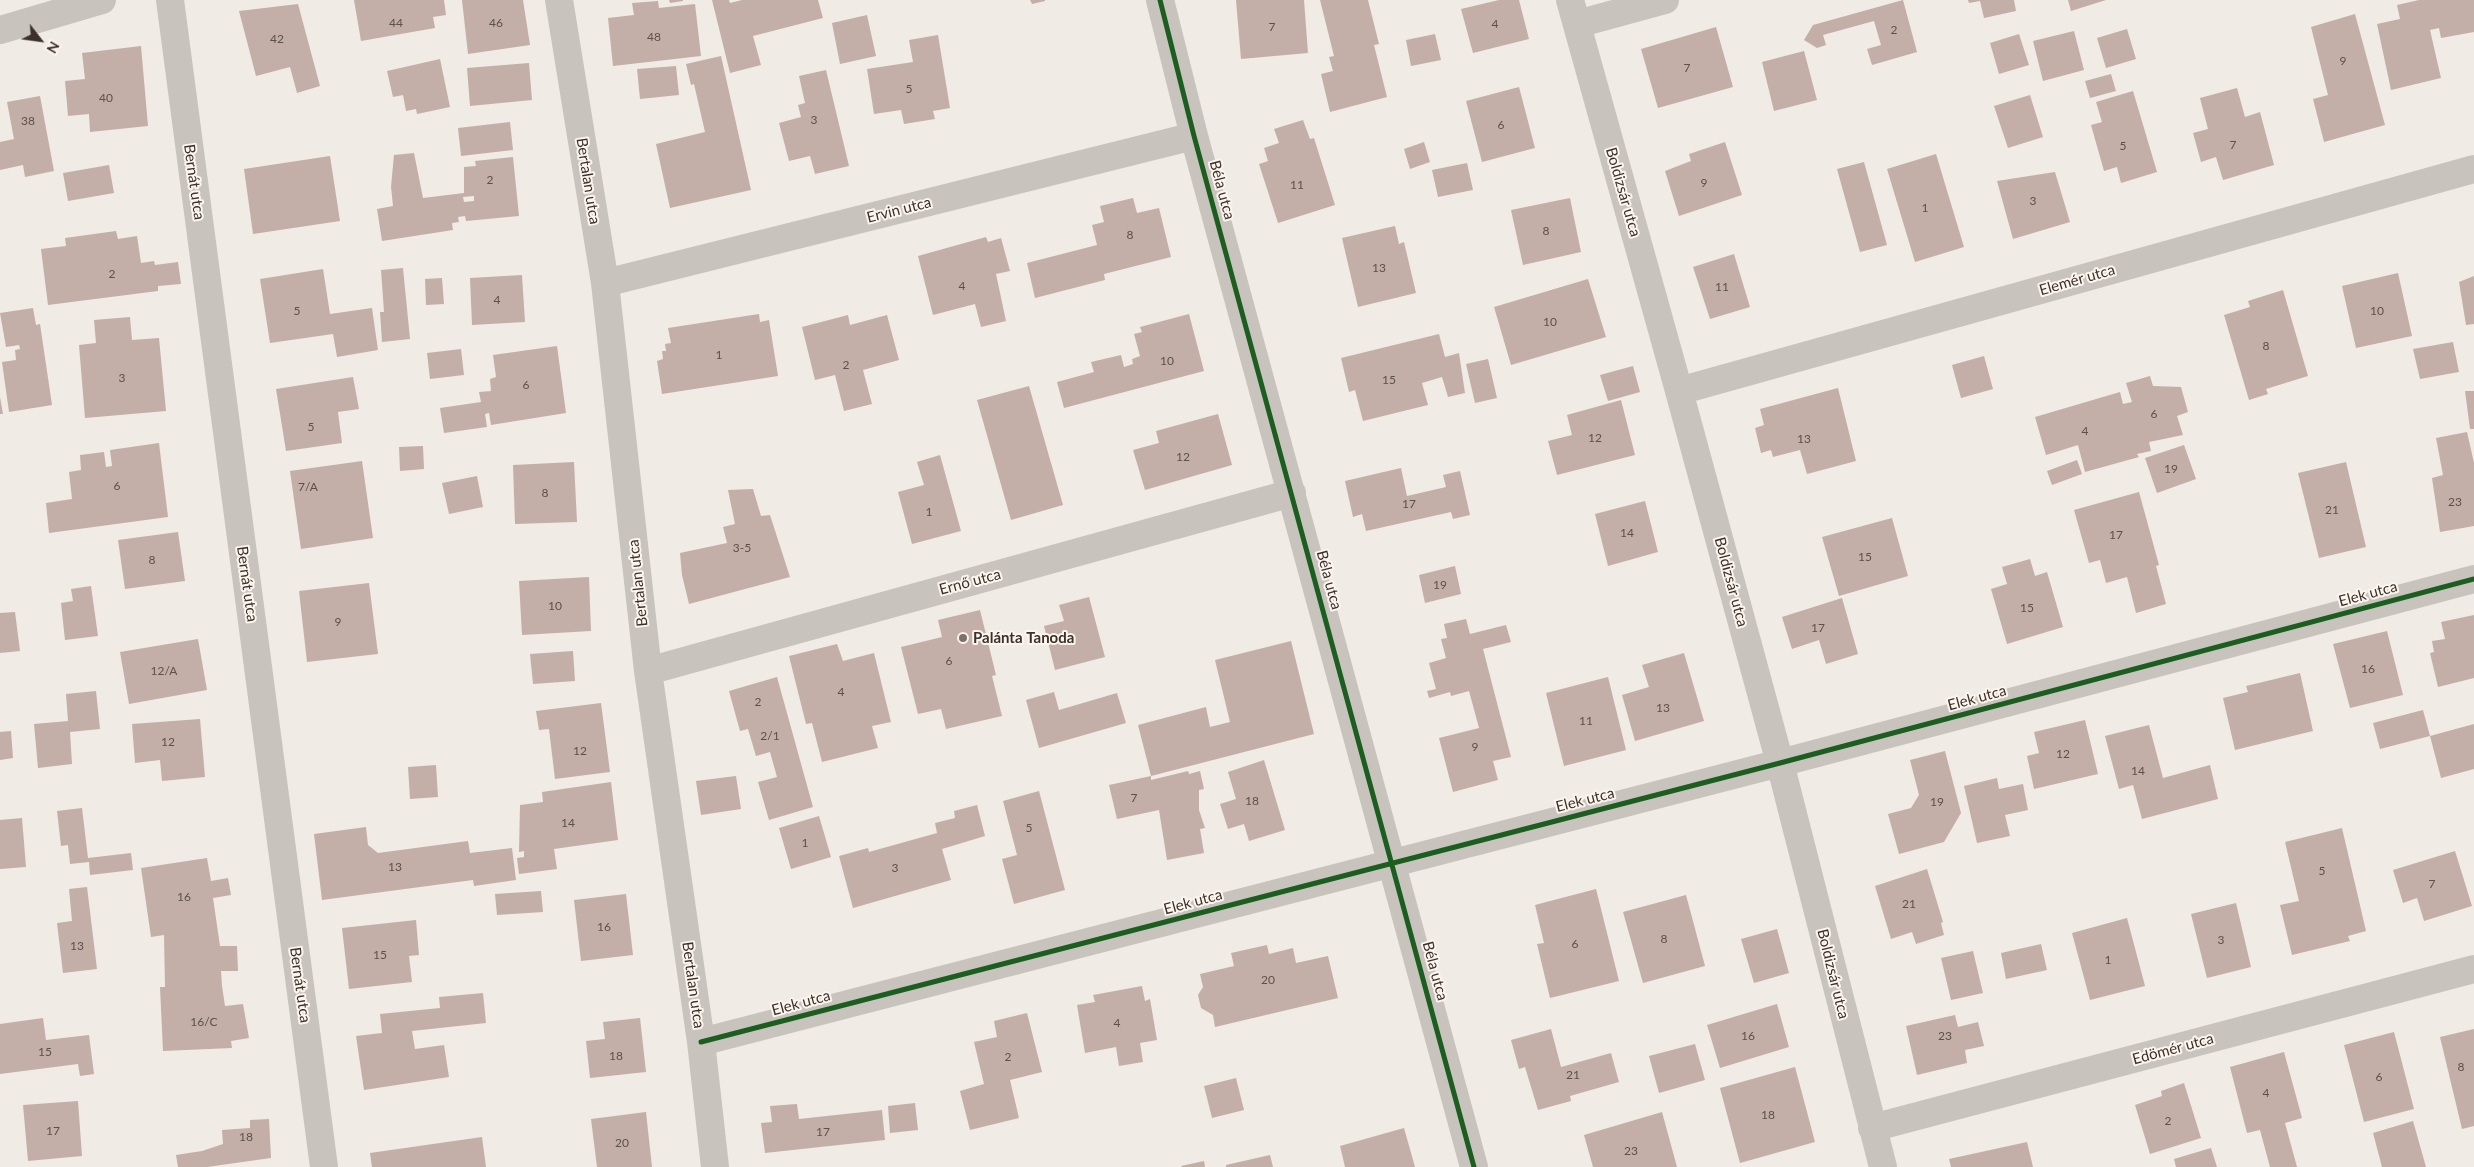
<!DOCTYPE html>
<html>
<head>
<meta charset="utf-8">
<style>
  body { margin:0 }
  #map { position:relative; width:2474px; height:1167px; overflow:hidden; background:#f0ebe5; font-family:Lato,sans-serif }
  canvas { display:block }
  .north { position:absolute; left:15px; top:15px; width:50px; height:50px; -webkit-text-stroke:4px #fbf5ee; paint-order:stroke; rotate:120deg; font-size:14px; font-weight:700; line-height:20px; text-align:center; color:#3b302b }
  .north::after { content:''; display:block; margin:auto; width:18px; height:22px; background:#3b302b; clip-path:polygon(50% 0,100% 100%,50% 72%,0 100%) }
</style>
</head>
<body>
<div id="map">
<canvas width="2474" height="1167"></canvas>
<div class="north">N</div>
</div>
<script>
const context = document.querySelector('canvas').getContext('2d');
context.lineJoin = 'round';
function paint(path, color) {
  context.fillStyle = color;
  context.fill(path, 'evenodd');
}
function poly(rows) {
  const path = new Path2D();
  for (const r of rows) {
    path.moveTo(r[0], r[1]);
    for (let i = 2; i < r.length; i += 2) path.lineTo(r[i], r[i + 1]);
  }
  return path;
}
function strokePath(path, color, width, dash) {
  context.strokeStyle = color;
  context.lineWidth = width;
  context.lineCap = dash ? 'butt' : 'round';
  context.setLineDash(dash || []);
  context.stroke(path);
}
function write(font, color, halo, rows, align = 'center') {
  context.font = font + ' Lato,sans-serif';
  context.lineWidth = 4;
  context.setLineDash([]);
  context.textBaseline = 'middle';
  context.strokeStyle = halo;
  context.fillStyle = color;
  for (const [text, x, y, turn = 0] of rows) {
    context.save();
    context.translate(x, y);
    context.rotate((+turn || 0) * Math.PI / 180);
    context.textAlign = isNaN(turn) ? turn : align;
    if (halo) context.strokeText(text, 0, 0);
    context.fillText(text, 0, 0);
    context.restore();
  }
}
paint(poly([
  [354,0,444,0,446,15,433,17,435,28,361,41],
  [462,0,523,0,530,45,468,54],
  [669,0,683,0,683,1,670,3],
  [712,0,729,0,730,3,742,0,818,0,823,18,753,36,761,65,730,73],
  [1030,0,1045,0,1045,1,1032,4],
  [1236,0,1304,0,1308,53,1241,59],
  [1320,0,1368,0,1379,44,1374,45,1387,97,1330,112,1321,74,1333,71,1329,57,1334,56],
  [1499,0,1519,0,1529,39,1473,53,1461,9],
  [1903,0,1917,52,1872,65,1867,49,1881,45,1874,21,1823,35,1826,45,1817,48,1804,40,1813,25],
  [1968,0,2014,0,2016,11,1984,18,1980,1,1969,3],
  [2068,0,2106,0,2071,11],
  [2419,0,2474,0,2474,32,2441,38,2439,28,2430,30,2441,78,2391,90,2377,24,2400,19,2397,5],
  [658,1,659,8,695,4,701,56,613,66,608,18,634,15,632,3],
  [298,4,320,86,297,93,290,67,256,76,239,11],
  [2355,14,2385,125,2324,142,2313,99,2328,95,2311,27],
  [867,15,876,56,840,64,832,23],
  [1716,27,1733,87,1658,108,1641,49],
  [2127,29,2136,59,2106,68,2097,38],
  [2074,31,2084,70,2043,81,2033,41],
  [1435,34,1441,60,1411,66,1406,40],
  [2019,34,2029,65,1999,74,1990,43],
  [938,35,950,108,933,111,935,119,904,124,901,110,874,114,867,69,913,62,909,40],
  [141,46,148,126,90,132,89,114,68,116,65,81,85,79,82,53],
  [1804,51,1817,100,1774,111,1762,62],
  [721,56,751,190,670,208,656,144,705,132,694,84,691,85,686,64],
  [440,59,450,107,417,114,416,109,406,111,403,95,393,97,387,71],
  [529,63,532,100,470,106,467,68],
  [676,66,679,95,640,99,637,69],
  [826,70,849,166,815,174,810,156,789,161,779,123,801,117,798,105,805,103,799,76],
  [2111,74,2116,91,2090,98,2085,81],
  [1519,87,1535,148,1482,162,1466,101],
  [2237,88,2245,117,2260,112,2274,165,2223,180,2216,157,2201,162,2193,133,2208,129,2200,98],
  [2133,91,2157,172,2121,183,2117,167,2104,171,2091,125,2102,122,2096,102],
  [2030,95,2043,137,2008,148,1994,106],
  [40,96,54,171,25,177,23,165,0,170,0,142,14,139,7,102],
  [1303,120,1310,139,1314,138,1335,205,1278,223,1259,164,1268,161,1264,148,1279,143,1274,129],
  [510,122,513,150,461,156,458,128],
  [1424,142,1430,162,1410,169,1404,149],
  [1725,142,1742,195,1679,216,1665,171,1691,161,1689,154],
  [414,153,423,198,464,193,464,167,476,166,475,161,513,157,519,216,466,221,465,216,458,217,459,222,452,223,453,230,382,241,377,209,393,206,391,187,394,155],
  [474,196,474,201,464,202,463,197],
  [1936,154,1964,247,1915,262,1887,169],
  [330,156,340,221,253,234,244,169],
  [1864,162,1887,245,1860,252,1837,169],
  [1467,163,1473,190,1438,197,1432,170],
  [109,165,114,193,68,201,63,173],
  [2055,172,2070,222,2013,239,1997,181],
  [1133,198,1137,213,1159,208,1171,257,1104,274,1105,280,1035,298,1027,263,1097,245,1092,225,1104,222,1100,206],
  [1570,198,1581,252,1523,265,1511,210],
  [1395,226,1399,244,1404,242,1416,293,1358,307,1342,238],
  [116,231,118,239,137,236,141,263,154,261,155,265,178,262,181,284,158,286,158,291,48,305,41,249,66,246,65,238],
  [986,237,988,242,1001,238,1010,271,996,274,1006,321,981,327,975,304,933,315,918,256],
  [1734,254,1750,307,1710,319,1693,267],
  [403,268,410,339,382,342,380,312,384,312,381,270],
  [323,269,330,314,372,308,378,350,337,357,333,334,270,343,260,279],
  [2398,273,2412,336,2356,348,2342,286],
  [522,275,525,322,472,325,470,278],
  [2474,276,2474,324,2466,325,2459,282],
  [442,278,444,304,426,305,425,279],
  [1588,279,1606,337,1511,365,1494,307],
  [2283,290,2308,376,2266,389,2268,394,2249,400,2224,315,2250,307,2248,301],
  [33,308,36,325,40,324,52,405,9,412,2,362,16,360,15,350,20,349,19,345,6,347,0,313],
  [759,314,760,322,769,320,778,376,662,394,657,361,663,359,662,351,666,351,665,344,671,343,668,328],
  [1189,314,1204,371,1064,408,1057,382,1094,372,1091,362,1121,355,1124,367,1133,364,1132,359,1140,356,1134,334,1142,332,1140,327],
  [848,315,850,325,887,315,899,360,863,370,872,404,844,411,835,375,815,380,802,327],
  [130,317,132,340,159,338,166,411,85,418,79,345,96,343,94,320],
  [1439,334,1445,357,1459,353,1465,393,1448,397,1442,377,1422,383,1428,405,1363,421,1355,390,1349,392,1341,358],
  [2453,342,2459,372,2420,379,2413,349],
  [557,346,566,413,491,425,489,413,485,414,487,427,444,433,440,408,481,402,479,392,491,391,490,379,496,377,493,355],
  [461,349,464,375,430,379,427,353],
  [1984,356,1993,389,1961,398,1952,365],
  [1488,359,1497,398,1475,403,1466,364],
  [1633,366,1640,392,1608,401,1600,375],
  [2150,376,2153,386,2181,387,2188,412,2177,416,2183,435,2149,442,2151,451,2137,454,2139,457,2085,472,2078,445,2046,455,2035,417,2120,392,2123,404,2132,402,2126,383],
  [353,377,359,409,338,412,342,443,286,451,276,389],
  [1029,386,1063,505,1011,520,977,400],
  [1838,388,1856,461,1807,474,1800,450,1773,457,1771,450,1761,453,1755,428,1764,425,1760,409],
  [2465,391,2474,391,2474,429,2470,429],
  [0,397,3,414,0,414],
  [1621,400,1635,455,1557,475,1548,441,1572,435,1567,415],
  [1218,414,1232,465,1145,490,1133,450,1159,443,1156,431],
  [2467,432,2474,463,2474,526,2440,532,2432,478,2443,475,2436,438],
  [159,443,168,517,49,533,46,503,72,499,69,472,81,470,80,455,104,452,106,467,112,466,110,450],
  [2184,445,2196,479,2157,493,2145,458],
  [423,446,424,469,400,471,399,447],
  [940,455,961,531,912,544,898,492,924,485,917,462],
  [2077,460,2082,474,2052,485,2047,471],
  [362,461,373,538,301,549,290,471],
  [574,462,577,522,515,524,513,465],
  [2346,462,2366,547,2319,558,2298,473],
  [1401,468,1407,496,1446,487,1443,475,1460,471,1470,515,1453,519,1451,512,1366,531,1362,514,1353,517,1345,481],
  [477,476,483,507,449,514,442,483],
  [753,489,761,516,770,515,790,577,689,604,682,575,680,553,727,543,723,527,735,524,728,490],
  [2139,492,2159,565,2156,566,2166,604,2136,613,2127,577,2106,583,2100,560,2089,563,2074,510],
  [1645,501,1658,552,1608,566,1595,514],
  [1892,518,1908,576,1839,596,1822,537],
  [178,532,185,581,125,589,118,540],
  [2030,559,2035,576,2047,572,2063,627,2007,644,1991,589,2007,584,2002,567],
  [1455,566,1461,594,1425,603,1419,575],
  [589,577,591,631,522,635,519,581],
  [369,583,378,654,307,662,299,591],
  [91,586,98,636,65,640,61,603,73,601,71,589],
  [1089,597,1105,657,1055,670,1044,626,1064,621,1059,605],
  [1842,598,1858,654,1826,664,1819,640,1792,649,1782,617],
  [980,610,996,675,992,676,1002,716,946,729,941,709,918,714,901,647,942,637,938,620],
  [15,612,20,651,0,653,0,613],
  [2474,615,2474,678,2438,687,2430,653,2434,652,2432,641,2445,639,2441,622],
  [1466,619,1470,634,1506,625,1511,642,1483,649,1511,757,1493,761,1498,780,1453,792,1439,738,1479,728,1469,691,1451,696,1450,692,1429,698,1427,691,1436,689,1429,663,1446,658,1441,639,1447,638,1444,624],
  [2387,631,2403,695,2350,708,2333,644],
  [198,639,207,690,129,704,120,652],
  [1291,641,1314,734,1151,776,1138,725,1206,707,1210,727,1230,722,1215,660],
  [837,644,843,661,874,653,891,722,872,726,878,748,822,762,812,723,806,724,789,656],
  [573,651,575,681,533,684,530,654],
  [1684,653,1704,721,1635,741,1622,695,1649,687,1642,665],
  [2300,673,2313,731,2235,750,2223,698,2248,692,2246,686],
  [777,677,813,807,769,820,758,782,777,777,770,752,756,756,748,729,740,731,729,691],
  [1608,677,1626,750,1564,766,1546,693],
  [96,691,100,729,70,732,72,764,38,768,34,724,68,721,66,694],
  [1054,692,1059,710,1117,693,1126,723,1039,748,1026,700],
  [601,703,610,772,555,779,549,729,539,730,536,711],
  [2423,710,2430,736,2474,724,2474,769,2441,778,2430,736,2380,749,2373,723],
  [200,719,205,777,162,781,160,760,135,763,132,724],
  [2085,720,2098,774,2034,789,2027,756,2039,753,2034,732],
  [2149,725,2163,778,2210,765,2218,799,2142,819,2133,785,2119,789,2105,736],
  [11,731,13,758,0,760,0,732],
  [1945,751,1961,813,1944,842,1899,854,1888,814,1911,808,1919,795,1910,760],
  [1264,760,1285,830,1249,841,1244,824,1228,829,1220,804,1236,799,1228,772],
  [436,765,438,797,410,799,408,767],
  [1188,771,1189,774,1200,771,1204,789,1199,790,1199,810,1205,828,1200,829,1204,853,1167,860,1159,810,1117,819,1109,785,1151,776,1151,780],
  [736,776,741,809,701,815,696,781],
  [1997,778,1999,789,2023,784,2028,810,2005,815,2010,836,1977,843,1964,786],
  [611,782,618,840,554,849,557,869,519,874,517,858,524,857,524,851,519,852,520,805,543,802,542,792],
  [1039,791,1065,890,1014,904,1002,859,1017,855,1003,801],
  [977,805,985,836,942,849,951,880,853,908,839,856,868,848,869,852,937,833,935,823,955,818,954,811],
  [82,808,88,858,131,853,133,870,90,875,89,862,70,864,68,845,61,846,57,811],
  [819,816,831,857,791,869,779,828],
  [22,818,26,867,0,869,0,820],
  [366,827,368,845,378,853,468,841,470,853,512,848,516,880,474,886,473,880,322,900,314,834],
  [2342,828,2366,931,2348,936,2350,941,2292,955,2280,905,2299,901,2285,842],
  [2455,851,2472,906,2424,921,2417,898,2403,903,2393,870],
  [207,858,211,881,228,878,231,895,213,898,220,946,237,946,238,971,221,971,222,986,225,1006,243,1004,249,1038,231,1041,232,1048,163,1051,160,987,165,987,164,935,151,937,141,868],
  [1927,869,1943,922,1941,923,1944,935,1916,944,1912,932,1891,939,1875,886],
  [87,887,97,969,63,973,57,923,72,921,69,889],
  [1596,889,1619,981,1550,998,1537,944,1544,943,1535,905],
  [541,891,543,912,497,915,495,894],
  [626,894,633,955,581,961,574,900],
  [1686,895,1705,966,1643,983,1623,912],
  [2236,903,2251,967,2207,978,2191,914],
  [2127,918,2145,986,2090,1000,2072,933],
  [416,920,419,955,409,956,412,982,349,989,342,928],
  [1777,929,1789,973,1754,983,1741,939],
  [2041,944,2047,970,2006,979,2001,953],
  [1267,945,1269,954,1293,948,1296,963,1328,956,1338,998,1215,1027,1213,1015,1201,1008,1198,995,1203,987,1200,974,1234,966,1231,953],
  [1973,951,1983,993,1951,1000,1941,958],
  [1142,986,1145,1001,1150,999,1157,1040,1140,1043,1143,1062,1119,1066,1116,1047,1085,1053,1077,1005,1095,1002,1093,995],
  [483,993,486,1023,412,1031,415,1049,444,1045,449,1077,364,1090,356,1036,382,1033,380,1014,440,1008,439,997],
  [1777,1004,1789,1047,1720,1068,1707,1025],
  [1027,1013,1042,1072,1010,1080,1019,1118,970,1130,960,1091,984,1084,974,1042,997,1037,994,1021],
  [1955,1015,1958,1027,1978,1022,1984,1046,1965,1050,1967,1063,1917,1075,1906,1026],
  [43,1018,46,1040,89,1035,94,1074,80,1076,78,1064,0,1074,0,1024],
  [640,1018,646,1072,590,1078,586,1041,605,1039,603,1022],
  [1551,1029,1561,1067,1611,1053,1619,1082,1570,1096,1571,1101,1538,1110,1525,1067,1519,1069,1511,1040],
  [2474,1029,2474,1126,2462,1129,2440,1037],
  [2394,1032,2414,1109,2364,1122,2344,1045],
  [1695,1044,1705,1080,1659,1093,1649,1056],
  [2284,1052,2302,1118,2285,1123,2297,1167,2270,1167,2260,1130,2247,1133,2230,1067],
  [1795,1067,1815,1142,1740,1163,1720,1088],
  [1236,1078,1244,1110,1212,1118,1204,1086],
  [2184,1083,2201,1138,2150,1154,2135,1105,2162,1096,2161,1091],
  [78,1101,82,1156,28,1161,23,1105],
  [915,1103,918,1130,890,1133,888,1106],
  [797,1104,799,1119,882,1110,885,1140,765,1153,761,1123,772,1122,770,1106],
  [646,1112,652,1167,597,1167,591,1119],
  [1662,1112,1677,1167,1593,1167,1584,1135],
  [269,1119,271,1158,207,1167,178,1167,176,1155,202,1151,223,1144,222,1130,250,1128,250,1120],
  [2413,1121,2426,1167,2382,1167,2373,1133],
  [1404,1128,1415,1167,1345,1167,1340,1146],
  [482,1137,486,1167,372,1167,370,1153],
  [2027,1142,2033,1167,1951,1167,1949,1159],
  [2211,1148,2217,1167,2176,1167,2174,1159],
  [1270,1155,1273,1167,1226,1167,1226,1165],
  [1204,1161,1205,1167,1182,1167,1181,1166]
]), '#c3afa7');
strokePath(poly([
  [170,0,324,1167],
  [559,0,605,283,648,671,701,1042,715,1167],
  [1160,0,1194,136,1474,1167],
  [1570,0,1679,391,1780,763,1883,1167],
  [1577,24,1665,0],
  [0,30,102,0],
  [605,283,1194,136],
  [1679,391,2474,169],
  [648,671,1292,493],
  [701,1042,1780,763,2474,579],
  [1872,1128,2474,969]
]), '#c9c3be', 28);
strokePath(poly([
  [1160,0,1194,136,1474,1167],
  [701,1042,1780,763,2474,579]
]), '#1b5e20', 5);
for (const [x, y, r, color] of [
  [963,638,5,"#7a716c"]
]) {
  const dot = new Path2D();
  dot.arc(x, y, r, 0, 2 * Math.PI);
  context.fillStyle = color;
  context.fill(dot);
  strokePath(dot, '#fbf5ee', 2);
}
write('12px', '#5d504a', null, [
  ["44",396,23],
  ["46",496,23],
  ["4",1495,24],
  ["7",1272,27],
  ["2",1894,30],
  ["48",654,37],
  ["42",277,39],
  ["9",2343,61],
  ["7",1687,68],
  ["5",909,89],
  ["40",106,98],
  ["3",814,120],
  ["38",28,121],
  ["6",1501,125],
  ["7",2233,145],
  ["5",2123,146],
  ["2",490,180],
  ["9",1704,183],
  ["11",1297,185],
  ["3",2033,201],
  ["1",1925,208],
  ["8",1546,231],
  ["8",1130,235],
  ["13",1379,268],
  ["2",112,274],
  ["4",962,286],
  ["11",1722,287],
  ["4",497,300],
  ["5",297,311],
  ["10",2377,311],
  ["10",1550,322],
  ["8",2266,346],
  ["1",719,355],
  ["10",1167,361],
  ["2",846,365],
  ["3",122,378],
  ["15",1389,380],
  ["6",526,385],
  ["6",2154,414],
  ["5",311,427],
  ["4",2085,431],
  ["12",1595,438],
  ["13",1804,439],
  ["12",1183,457],
  ["19",2171,469],
  ["6",117,486],
  ["7/A",308,487],
  ["8",545,493],
  ["23",2455,502],
  ["17",1409,504],
  ["21",2332,510],
  ["1",929,512],
  ["14",1627,533],
  ["17",2116,535],
  ["3-5",742,548],
  ["15",1865,557],
  ["8",152,560],
  ["19",1440,585],
  ["10",555,606],
  ["15",2027,608],
  ["9",338,622],
  ["17",1818,628],
  ["6",949,661],
  ["16",2368,669],
  ["12/A",164,671],
  ["4",841,692],
  ["2",758,702],
  ["13",1663,708],
  ["11",1586,721],
  ["2/1",770,736],
  ["12",168,742],
  ["9",1475,747],
  ["12",580,751],
  ["12",2063,754],
  ["14",2138,771],
  ["7",1134,798],
  ["18",1252,801],
  ["19",1937,802],
  ["14",568,823],
  ["5",1029,828],
  ["1",805,843],
  ["13",395,867],
  ["3",895,868],
  ["5",2322,871],
  ["7",2432,884],
  ["16",184,897],
  ["21",1909,904],
  ["16",604,927],
  ["8",1664,939],
  ["3",2221,940],
  ["6",1575,944],
  ["13",77,946],
  ["15",380,955],
  ["1",2108,960],
  ["20",1268,980],
  ["16/C",204,1022],
  ["4",1117,1023],
  ["16",1748,1036],
  ["23",1945,1036],
  ["15",45,1052],
  ["18",616,1056],
  ["2",1008,1057],
  ["8",2461,1067],
  ["21",1573,1075],
  ["6",2379,1077],
  ["4",2266,1093],
  ["18",1768,1115],
  ["2",2168,1121],
  ["17",53,1131],
  ["17",823,1132],
  ["18",246,1137],
  ["20",622,1143],
  ["23",1631,1151]
]);
write('15px', '#3b302b', '#fbf5ee', [
  ["Bertalan utca",588,181,81],
  ["Bernát utca",194,182,82],
  ["Béla utca",1222,190,75],
  ["Boldizsár utca",1623,192,74],
  ["Ervin utca",899,210,-14],
  ["Elemér utca",2077,280,-16],
  ["Béla utca",1329,580,75],
  ["Ernő utca",970,582,-15],
  ["Boldizsár utca",1731,582,75],
  ["Bertalan utca",638,583,-96],
  ["Bernát utca",247,584,82],
  ["Elek utca",2368,594,-15],
  ["Elek utca",1977,698,-15],
  ["Elek utca",1585,800,-14],
  ["Elek utca",1193,902,-15],
  ["Béla utca",1435,971,75],
  ["Boldizsár utca",1833,974,76],
  ["Bernát utca",300,985,82],
  ["Bertalan utca",693,985,82],
  ["Elek utca",801,1003,-15],
  ["Edömér utca",2173,1049,-15]
]);
write('bold 15px', '#3b302b', '#fbf5ee', [
  ["Palánta Tanoda",973,638]
], 'left');
</script>
</body>
</html>
